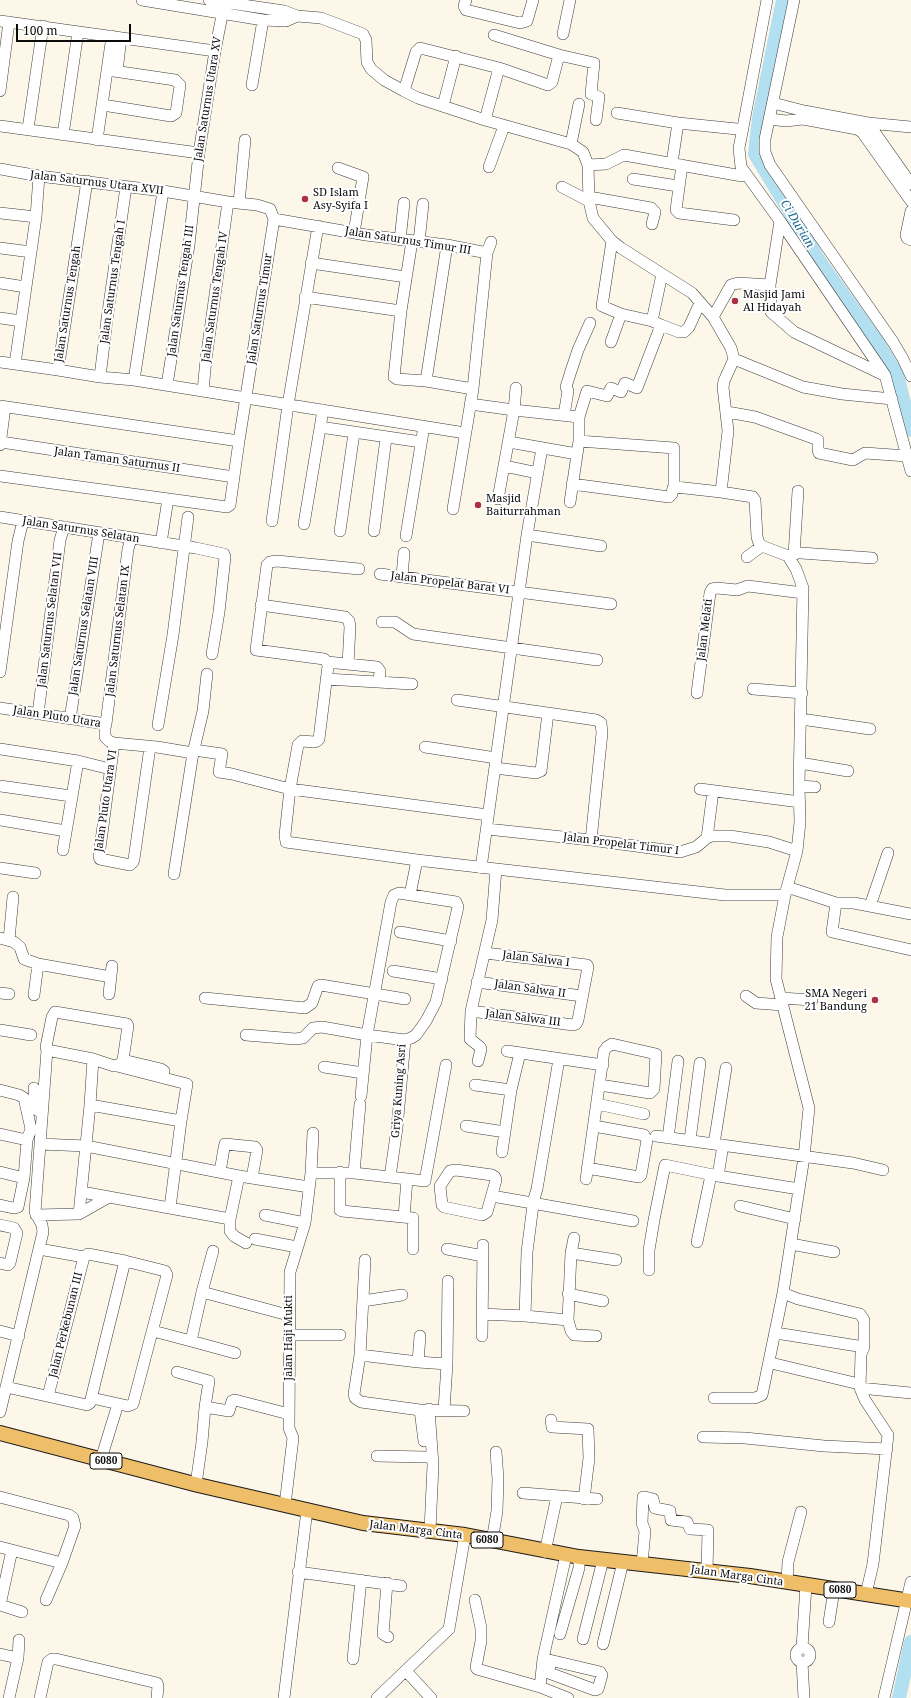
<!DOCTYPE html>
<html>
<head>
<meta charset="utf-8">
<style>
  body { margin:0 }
  #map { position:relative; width:911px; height:1698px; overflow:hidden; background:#fdf7e9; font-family:"Noto Serif",serif }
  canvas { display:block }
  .scale { position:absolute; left:16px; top:24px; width:115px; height:18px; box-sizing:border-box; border:2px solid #0a0a0a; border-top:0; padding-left:5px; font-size:12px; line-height:14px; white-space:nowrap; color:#0a0a0a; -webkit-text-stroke:3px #fff; paint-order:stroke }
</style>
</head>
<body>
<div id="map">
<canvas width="911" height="1698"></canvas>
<div class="scale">100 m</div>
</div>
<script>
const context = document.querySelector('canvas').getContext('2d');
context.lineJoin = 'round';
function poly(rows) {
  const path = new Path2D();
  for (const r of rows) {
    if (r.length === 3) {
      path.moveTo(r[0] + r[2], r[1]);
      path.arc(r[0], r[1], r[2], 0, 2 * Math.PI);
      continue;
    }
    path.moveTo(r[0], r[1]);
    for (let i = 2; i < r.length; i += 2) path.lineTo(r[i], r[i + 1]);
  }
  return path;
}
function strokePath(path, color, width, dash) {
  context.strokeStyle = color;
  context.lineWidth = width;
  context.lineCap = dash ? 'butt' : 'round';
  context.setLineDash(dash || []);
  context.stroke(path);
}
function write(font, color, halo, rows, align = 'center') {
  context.font = font + ' "Noto Serif",serif';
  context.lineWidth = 4;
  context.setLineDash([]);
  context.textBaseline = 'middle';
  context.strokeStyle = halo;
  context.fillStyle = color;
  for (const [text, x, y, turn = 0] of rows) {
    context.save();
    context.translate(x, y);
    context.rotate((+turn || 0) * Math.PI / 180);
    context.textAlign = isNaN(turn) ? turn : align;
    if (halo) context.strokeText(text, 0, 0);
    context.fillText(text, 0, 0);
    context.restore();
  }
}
strokePath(poly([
  [783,0,759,118,755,154,820,262,878,343,897,375,911,430],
  [899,1698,911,1642]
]), '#b2e0f1', 14);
const minor = poly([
  [142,0,263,20,286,21,297,16],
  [209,0,284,11,297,16,321,18,363,34,366,40,367,62,371,69,384,80,404,91,418,98,485,120,571,144,583,152,588,165,589,201,593,218,612,241,621,248,692,293,713,317,731,348,734,359,724,381,723,387,728,431,721,492],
  [466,0,464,6,466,10,520,23,527,21,533,0],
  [767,0,741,138,739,148,741,167,780,221,885,375,911,471],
  [794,0,765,139,765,152,770,165,893,342,903,359,911,376],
  [0,21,215,51],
  [563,34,570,0],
  [494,35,559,55,594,63,591,94,599,97,596,120],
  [117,71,121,38],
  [252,85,263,20],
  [0,91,9,22],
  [404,91,416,52,420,48,499,68,548,85,552,82,559,55],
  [773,103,804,111,868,123,911,184],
  [103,105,171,116,176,113,180,85,175,80,107,70],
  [443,106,456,56],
  [617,113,678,123,672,163],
  [770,119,786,121,803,119,857,129,862,132,911,201],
  [485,120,499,68],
  [678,123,737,129],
  [868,123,911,127],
  [0,126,199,153],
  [28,129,43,26],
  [63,135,78,32],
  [97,140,112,36],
  [571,144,579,104],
  [588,165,606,164,624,155,742,176],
  [682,165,676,210,679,213,734,220],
  [489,167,504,126],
  [338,168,363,177,354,233],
  [0,169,39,176,163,191,228,202,257,205,270,209,274,219,239,441,0,406],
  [633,179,678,186],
  [562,187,589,201],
  [589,197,651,208,655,212,652,224],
  [239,203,245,140],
  [911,211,906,235,907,238,911,240],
  [0,213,36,217],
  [274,219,366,235,447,245,487,253,473,389,453,509],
  [780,221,770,285,771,312,794,332,884,375],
  [400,240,404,203],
  [412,241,401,311,394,377,397,379,426,381,473,389],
  [612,241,602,306,621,314,652,321,662,274],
  [419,242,423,204],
  [0,248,31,252],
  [487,253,491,242],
  [311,263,406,277],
  [0,283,25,287],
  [305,297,401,311],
  [713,317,731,285,738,283,770,285],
  [0,318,21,321],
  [661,325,679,332,684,332,689,327,700,303],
  [611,342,621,314],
  [734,359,803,387,842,394,892,399],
  [0,362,58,370,87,181],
  [15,364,36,217,39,176],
  [58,370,100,377,134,380,465,433],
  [100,377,107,319,126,187],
  [134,380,163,191],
  [426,381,447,245],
  [167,385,189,245,199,153,215,51,225,0],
  [516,388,514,410,579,417,579,441,570,502],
  [203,391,206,359,228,202],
  [470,404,514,410,498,499],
  [727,412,755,417,816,439,818,440,818,450,819,453,853,460,865,453,907,456],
  [564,415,568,391,566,387,570,374,578,350,590,323],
  [579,417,587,391,607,396,611,388,621,392,625,383,637,388,661,325,652,321],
  [320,427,421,442],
  [579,441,674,448,674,487],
  [1,442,234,477],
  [509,442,577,454],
  [0,445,5,407],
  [504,466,538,473],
  [0,476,227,507,230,505,239,441],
  [572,484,669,497,672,494,673,488,676,487,721,492,753,497,755,500,757,537,759,543,762,546,788,556,796,569,803,588,799,786,800,822,797,851,785,895,777,937,776,979,809,1108,804,1157,783,1293,798,1299,860,1314,864,1320,864,1347,861,1354,860,1388,865,1400,888,1435,873,1564,866,1594],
  [0,517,196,548,224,554,225,557,219,612,212,654],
  [272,521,288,405,318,226],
  [304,524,323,410],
  [340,531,354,433],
  [374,531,386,438],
  [527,535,601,546],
  [406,536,424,426],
  [161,543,168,499],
  [794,555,798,491],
  [747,557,762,546],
  [789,558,796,553,801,553,872,558],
  [359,569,277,561,270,562,267,565,256,650,324,659,327,662,328,666,319,739,317,741,314,742,302,741,298,745,290,789,285,835,286,842,417,860,725,895,785,895],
  [380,574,611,604],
  [402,576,404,553],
  [261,605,345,617,349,621,350,627,348,664],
  [382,622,395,622,413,634,597,660],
  [327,662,377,667,380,671,379,682],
  [0,672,18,541,23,521],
  [326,679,412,684],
  [753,689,802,693],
  [697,693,710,593,712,589,717,588,737,590,748,586,803,593],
  [457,700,596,720,601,723,602,733,591,840],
  [0,708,106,724,105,728,105,737,109,741,114,743,157,747,193,753],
  [38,714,60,540,64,527],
  [70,719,99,533],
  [801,719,870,729],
  [106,724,128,549,131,539],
  [158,725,173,635,188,517],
  [114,743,99,856,100,859,130,865,133,862,134,859,150,747],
  [425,747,496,758],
  [0,749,78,761,110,769],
  [194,750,222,754,219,772,232,774,290,789,488,815],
  [800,763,848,771],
  [495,768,536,773,541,771,548,713],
  [0,786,71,796],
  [799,786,815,787],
  [700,789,800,802],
  [0,820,66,831],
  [487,829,591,840,680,852,696,847,707,838,712,836,730,836,769,842,797,851],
  [707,838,713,791],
  [63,850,78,761],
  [0,868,35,873],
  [481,868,527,535,542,448],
  [174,874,193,753,203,711,207,674],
  [787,887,836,903,854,903,911,914],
  [410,895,417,860],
  [836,903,832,932,911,950],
  [870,906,888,853],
  [400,932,451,941],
  [0,938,14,942,20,947,24,959,38,964,111,977],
  [9,940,13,897],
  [393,971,442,979],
  [477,982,582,996],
  [0,993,9,994],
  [109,994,112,966],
  [34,995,38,964],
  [746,996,756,1003,783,1005],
  [205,998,305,1008,312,1003,318,986,321,985,405,999],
  [781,998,812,1000],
  [471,1011,573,1025,576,1024,578,1020,588,967,587,965,485,953],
  [55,1012,127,1024,128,1026,123,1060,120,1064,114,1066,93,1059,47,1050,46,1047,52,1017,55,1012],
  [0,1030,31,1035],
  [246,1035,295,1039,303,1038,313,1028,322,1027,367,1035,405,1040,411,1038,416,1035,426,1021,436,1002,458,907,456,902,399,893,394,895,391,902,367,1035,361,1096],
  [507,1051,603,1065],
  [123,1060,161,1069,164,1071,163,1078],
  [478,1061,481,1049,480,1047,470,1039,471,1011,492,920,496,869],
  [324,1067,363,1073],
  [475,1085,511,1090],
  [34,1088,35,1109,42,1113],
  [0,1090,19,1095,24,1098,31,1129,27,1140,24,1178,18,1207,13,1208,0,1205],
  [597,1104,644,1114],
  [90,1105,93,1059],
  [466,1126,505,1132],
  [0,1134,27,1140],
  [656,1136,714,1144,726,1068],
  [668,1138,678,1061],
  [690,1140,700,1063],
  [40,1144,86,1146,239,1176,309,1187],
  [714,1144,853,1163,883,1170],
  [502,1152,511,1090,520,1053],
  [587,1168,639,1177,641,1175,647,1140,644,1135,594,1126],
  [456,1170,492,1175,495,1177,496,1180,487,1212,482,1215,444,1207,442,1205,440,1186,450,1171,456,1170],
  [0,1172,24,1178],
  [220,1172,224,1148,225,1144,255,1147,257,1150,252,1178],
  [340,1172,340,1210,342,1211,413,1218,413,1249],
  [311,1173,354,1173,425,1181,446,1065],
  [354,1173,360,1104],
  [718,1176,799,1189],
  [390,1177,397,1128,405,1040],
  [586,1179,604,1051,607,1047,612,1044,656,1054,654,1089,650,1093,600,1085],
  [82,1192,109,1197],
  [492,1196,532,1203],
  [534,1199,537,1189,559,1059],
  [538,1204,633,1221],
  [740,1206,795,1219],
  [170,1208,181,1121],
  [79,1214,90,1105,181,1121,187,1084,117,1066],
  [36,1215,79,1214,109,1197,230,1219,239,1176],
  [265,1215,305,1223],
  [404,1217,407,1179],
  [230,1219,230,1231,234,1236,246,1243],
  [0,1225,14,1228,17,1233,10,1263,8,1265,0,1263],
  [574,1238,571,1253,568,1320,571,1331,574,1335,596,1336],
  [255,1239,297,1247],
  [697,1242,711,1175],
  [791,1244,834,1252],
  [39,1249,84,1257],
  [447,1249,483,1256],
  [571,1253,616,1260],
  [365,1260,360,1355,354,1394,355,1398,361,1402,420,1410,464,1411],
  [649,1270,649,1250,654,1220,665,1165,718,1176,723,1145],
  [202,1292,213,1251],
  [568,1294,603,1301],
  [363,1301,402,1295],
  [482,1314,525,1316,568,1320],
  [525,1316,527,1252,533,1205],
  [0,1331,19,1336],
  [153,1331,191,1341,202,1292,288,1315],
  [776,1333,864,1347],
  [289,1335,340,1335],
  [482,1336,483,1245],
  [191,1341,235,1353],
  [360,1355,418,1362,447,1364],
  [418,1362,420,1336],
  [771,1363,859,1384],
  [177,1372,209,1381,205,1407],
  [6,1387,87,1405,90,1403,125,1261,88,1254,84,1257],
  [860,1388,911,1393],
  [48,1396,84,1257],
  [92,1398,128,1406,133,1404,167,1275,165,1271,125,1261],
  [714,1398,755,1398,762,1395,783,1293],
  [429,1409,433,1465,430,1530],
  [420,1410,424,1441],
  [444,1410,447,1364,448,1281],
  [0,1412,43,1232,42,1225,35,1212,47,1050],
  [551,1420,552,1427,588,1429,589,1458,584,1499],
  [703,1437,745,1438,824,1446,887,1449],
  [377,1456,426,1457],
  [101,1459,118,1404],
  [196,1484,202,1442,205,1407,229,1411,232,1401,235,1400,289,1414],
  [523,1493,597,1499],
  [0,1497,69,1515,73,1518,75,1526,62,1563,46,1600],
  [285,1505,293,1438,289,1428,290,1272,305,1223,311,1173,313,1133],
  [492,1541,497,1511,498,1479,496,1452],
  [0,1547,62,1563],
  [545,1552,557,1496],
  [642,1564,645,1531,642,1523,643,1497,645,1497,653,1499,655,1508,670,1511,671,1520,687,1522,690,1529,708,1530,707,1571],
  [298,1572,401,1586],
  [787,1582,788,1562,801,1512],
  [387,1583,383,1634,388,1637],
  [475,1600,481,1628,481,1641,476,1667,477,1669,540,1687,568,1698],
  [0,1605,12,1550],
  [0,1605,22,1612],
  [829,1622,834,1590],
  [560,1634,579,1568,579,1557],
  [583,1639,603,1560],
  [603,1644,623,1562],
  [802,1648,806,1585],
  [803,1655,7],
  [0,1654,18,1658],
  [353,1659,361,1580],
  [543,1659,545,1659,596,1671,600,1672,602,1675,598,1689,595,1690,549,1673,550,1661],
  [802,1662,804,1698],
  [406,1671,431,1698],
  [540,1687,543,1659,566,1555],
  [9,1698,18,1658,19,1640],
  [40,1698,48,1662,52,1659,56,1659,157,1683,158,1686,157,1698],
  [284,1698,307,1510],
  [377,1698,449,1629,465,1535],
  [884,1698,911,1582]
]);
const major = poly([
  [0,1433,198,1485,363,1523,465,1535,579,1557,750,1576,911,1601]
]);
strokePath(minor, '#3d3d3d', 12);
strokePath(major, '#1b1b1b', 16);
strokePath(minor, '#fff', 11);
strokePath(major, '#eebe68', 14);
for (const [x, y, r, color] of [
  [305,199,4,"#ae2e43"],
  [735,301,4,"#ae2e43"],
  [478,505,4,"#ae2e43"],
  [875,1000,4,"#ae2e43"]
]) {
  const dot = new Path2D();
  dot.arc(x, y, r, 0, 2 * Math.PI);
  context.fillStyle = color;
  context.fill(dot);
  strokePath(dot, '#fff', 1.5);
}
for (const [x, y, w] of [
  [106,1461,32],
  [487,1540,32],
  [840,1590,32]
]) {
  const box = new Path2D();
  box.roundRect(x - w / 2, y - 8, w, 16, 3);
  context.fillStyle = '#fff';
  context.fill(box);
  strokePath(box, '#0a0a0a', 1);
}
write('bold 10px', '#0a0a0a', null, [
  ["6080",106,1461],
  ["6080",487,1540],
  ["6080",840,1590]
]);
write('11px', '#0a0a0a', '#fff', [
  ["Jalan Saturnus Utara XV",208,99,-81],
  ["Jalan Saturnus Utara XVII",97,183,7],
  ["Jalan Saturnus Timur III",408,241,9],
  ["Jalan Saturnus Tengah I",113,282,-82],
  ["Jalan Saturnus Tengah III",181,291,-82],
  ["Jalan Saturnus Tengah IV",215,297,-82],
  ["Jalan Saturnus Tengah",68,304,-81],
  ["Jalan Saturnus Timur",260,309,-81],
  ["Jalan Taman Saturnus II",117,460,8],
  ["Jalan Saturnus Selatan",81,530,9],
  ["Jalan Propelat Barat VI",450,583,7],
  ["Jalan Saturnus Selatan VII",50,620,-83],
  ["Jalan Saturnus Selatan VIII",84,626,-81],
  ["Jalan Melati",705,630,-83],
  ["Jalan Saturnus Selatan IX",118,631,-83],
  ["Jalan Pluto Utara",57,717,9],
  ["Jalan Pluto Utara VI",106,801,-82],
  ["Jalan Propelat Timur I",621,844,7],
  ["Jalan Salwa I",536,959,7],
  ["Jalan Salwa II",530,989,8],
  ["Jalan Salwa III",523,1018,7],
  ["Griya Kuning Asri",399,1091,-86],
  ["Jalan Perkebunan III",66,1325,-76],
  ["Jalan Haji Mukti",289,1338,-90],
  ["Jalan Marga Cinta",416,1530,7],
  ["Jalan Marga Cinta",737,1576,8]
]);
write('11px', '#0a0a0a', '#fff', [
  ["SD Islam",313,193],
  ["Asy-Syifa I",313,206],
  ["Masjid Jami",743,295],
  ["Al Hidayah",743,308],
  ["Masjid",486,499],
  ["Baiturrahman",486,512],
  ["SMA Negeri",867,994,"right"],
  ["21 Bandung",867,1007,"right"]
], 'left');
write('italic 12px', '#1e6c91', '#fff', [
  ["Ci Durian",797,224,59]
]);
</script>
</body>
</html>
